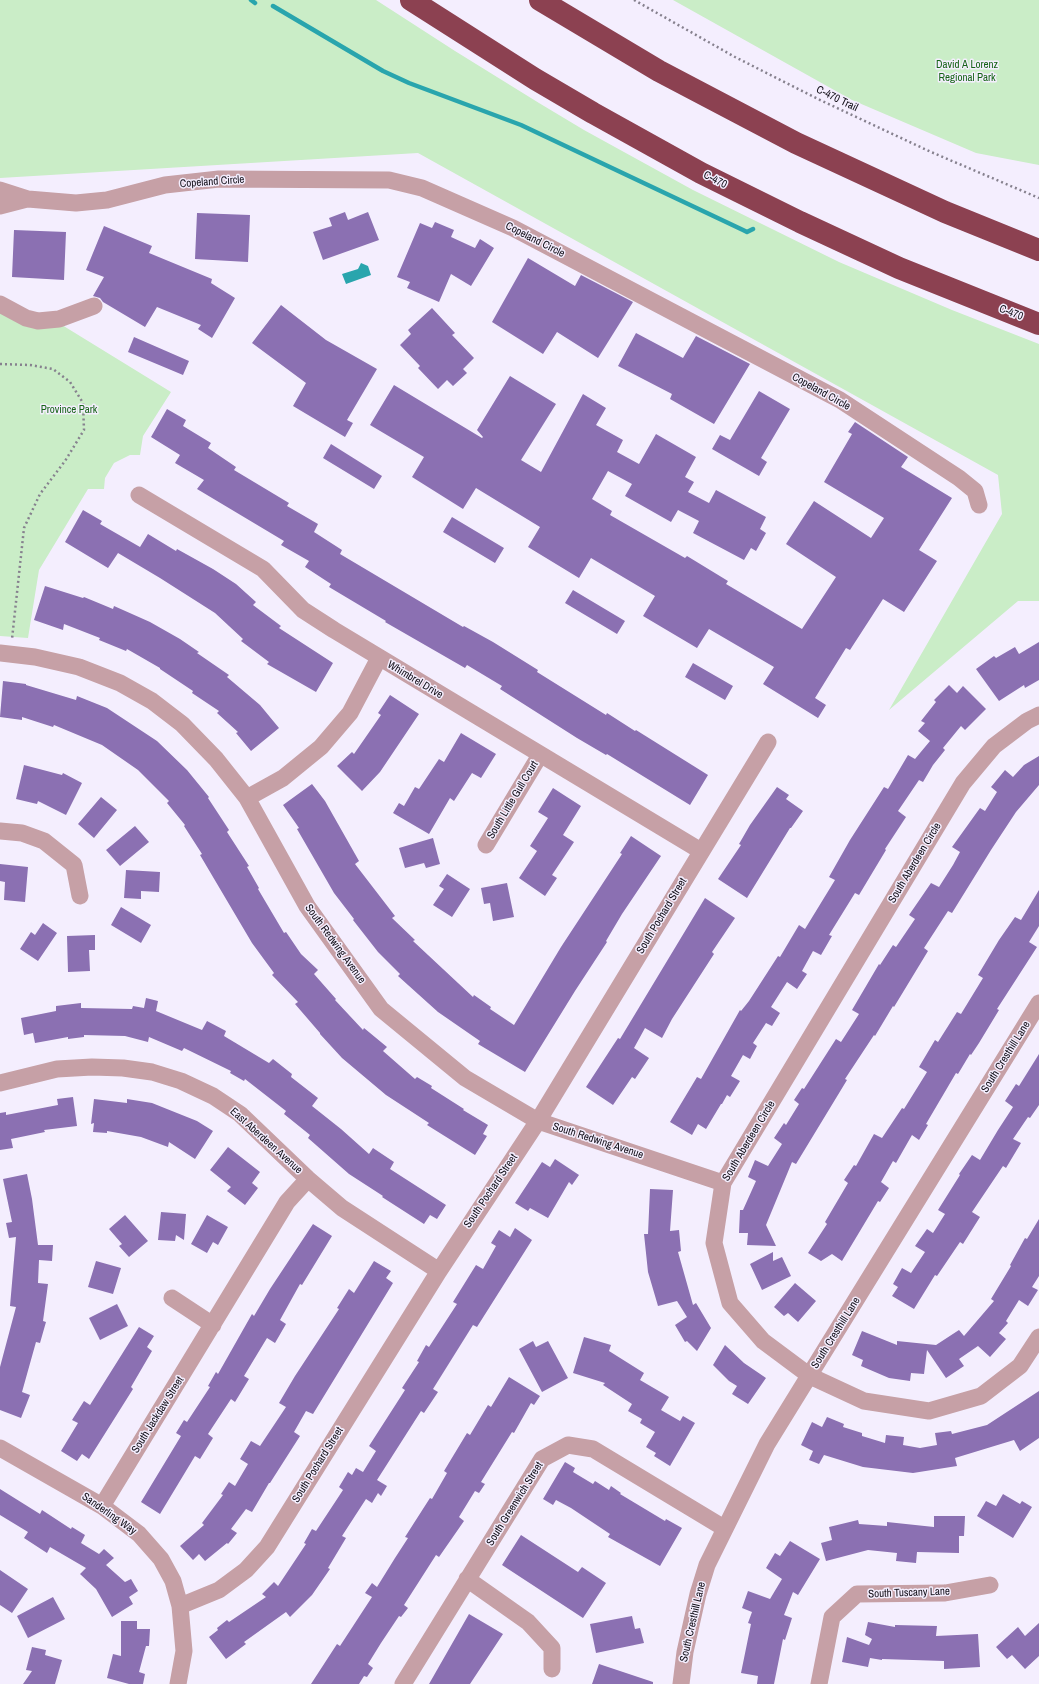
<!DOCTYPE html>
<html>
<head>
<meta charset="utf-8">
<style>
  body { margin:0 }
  canvas { display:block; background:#f4eefe }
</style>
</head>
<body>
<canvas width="1039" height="1684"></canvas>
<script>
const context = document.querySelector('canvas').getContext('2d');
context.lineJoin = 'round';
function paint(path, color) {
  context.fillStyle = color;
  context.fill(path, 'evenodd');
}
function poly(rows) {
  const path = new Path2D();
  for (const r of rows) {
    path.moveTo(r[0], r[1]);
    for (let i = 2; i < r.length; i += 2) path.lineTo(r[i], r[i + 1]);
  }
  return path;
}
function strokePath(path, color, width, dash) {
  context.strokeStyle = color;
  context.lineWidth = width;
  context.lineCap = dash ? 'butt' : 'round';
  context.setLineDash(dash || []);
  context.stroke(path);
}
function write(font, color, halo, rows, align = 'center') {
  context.font = font + ' "Archivo Narrow",sans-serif';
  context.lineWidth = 3;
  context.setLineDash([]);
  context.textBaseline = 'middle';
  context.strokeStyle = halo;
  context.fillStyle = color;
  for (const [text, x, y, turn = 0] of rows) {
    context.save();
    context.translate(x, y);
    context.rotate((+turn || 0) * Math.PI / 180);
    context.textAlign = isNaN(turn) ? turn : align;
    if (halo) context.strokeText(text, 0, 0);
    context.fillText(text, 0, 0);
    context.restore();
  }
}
paint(poly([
  [0,0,376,0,455,51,539,103,584,130,693,190,839,262,952,310,1039,344,1039,601,1018,601,889,710,1002,514,998,475,418,153,0,178],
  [673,0,1039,0,1039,165,976,153,852,100],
  [0,312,62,325,171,392,143,436,140,455,130,455,114,463,105,478,104,489,88,489,39,570,28,638,0,636]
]), '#caedc7');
paint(poly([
  [361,263,368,266,371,275,346,284,342,274,358,269]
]), '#29a5ad');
strokePath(poly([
  [251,0,255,3],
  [273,6,383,71,409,83,521,125,743,230,747,232,753,229]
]), '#29a5ad', 4.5);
paint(poly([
  [345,212,348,220,368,212,379,240,323,260,313,232,332,226,329,218],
  [197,213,250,215,248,262,195,259],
  [435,222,454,230,451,237,475,248,480,239,494,248,471,286,451,274,439,302,407,288,410,282,397,277,420,223,432,228],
  [104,226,152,246,149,253,212,279,211,283,235,298,212,338,198,329,201,325,157,307,145,327,103,302,100,298,93,296,104,277,86,270],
  [14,230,66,232,64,280,12,277],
  [528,258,575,286,581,275,633,302,598,358,557,332,543,354,492,322],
  [281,305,326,340,377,369,347,420,353,423,345,437,293,406,306,383,252,343],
  [432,308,455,333,452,335,474,358,463,369,467,373,453,386,447,380,438,389,418,368,420,366,400,345,411,334,408,330],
  [636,333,683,358,696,336,750,364,714,424,670,399,672,394,618,366],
  [134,337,189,361,183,375,128,352],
  [510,376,556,404,521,460,541,472,583,394,606,408,596,425,623,440,617,452,639,464,656,434,696,457,685,477,694,482,688,492,709,503,716,490,766,517,760,529,766,533,756,551,751,548,744,560,693,533,699,521,678,510,671,522,625,496,632,484,608,471,592,499,612,511,610,515,685,558,687,556,728,581,726,584,802,629,836,577,786,544,814,501,871,538,884,518,824,482,852,434,848,432,855,422,908,457,901,467,952,498,919,550,937,561,904,612,883,599,850,650,846,648,815,698,826,705,818,718,763,684,774,667,709,629,697,648,643,616,655,596,591,558,579,578,528,547,540,527,476,488,463,509,412,477,424,457,370,425,394,385,482,438,483,437,477,430],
  [759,391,790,409,761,458,767,462,759,476,712,449,720,435,730,440],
  [167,409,186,420,183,426,211,443,208,448,236,467,234,470,289,503,287,506,318,524,314,532,342,550,340,554,463,627,464,626,493,642,538,670,537,672,606,715,607,713,635,731,636,730,708,775,690,805,607,754,606,755,577,738,500,689,502,686,467,665,465,668,385,622,386,621,329,587,331,584,305,567,309,561,281,545,284,541,197,489,204,480,175,463,180,455,151,437],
  [331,444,382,476,374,489,323,458],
  [83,510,102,521,100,524,140,547,148,534,176,551,177,549,213,569,236,584,256,602,253,605,281,626,279,628,333,663,316,692,267,664,269,662,241,641,243,639,215,613,160,578,118,553,108,568,65,542],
  [452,517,504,548,495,563,443,532],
  [45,586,83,598,84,597,113,609,114,606,150,622,180,639,199,652,197,653,229,675,227,677,260,705,279,728,251,751,236,733,238,732,217,713,219,711,192,693,193,691,160,669,160,668,127,649,126,651,99,640,100,638,64,624,63,630,34,620],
  [573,590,625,621,617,634,565,603],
  [1039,642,1039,680,1025,688,1024,685,999,701,976,669,994,656,996,658,1015,647,1019,654],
  [693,663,733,686,725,700,685,677],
  [3,681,26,684,26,685,76,700,77,696,107,708,157,741,187,770,209,797,208,798,229,830,227,832,249,866,247,867,259,888,258,889,284,933,286,932,301,954,318,970,314,974,336,999,335,1000,363,1030,364,1028,387,1047,383,1051,415,1079,417,1077,432,1086,431,1088,464,1109,463,1110,488,1125,483,1134,487,1136,475,1155,427,1125,429,1123,386,1095,342,1058,320,1034,320,1033,295,1004,298,1002,272,975,274,973,252,943,200,855,202,854,184,826,185,825,167,803,169,801,138,770,102,745,54,725,53,727,22,717,22,720,0,717],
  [949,685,957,693,963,686,986,709,965,730,961,726,943,748,945,750,933,765,923,782,919,780,898,811,906,817,885,849,886,850,859,895,855,893,829,935,832,936,821,955,813,951,802,971,807,974,797,989,787,982,771,1007,780,1013,772,1026,766,1023,753,1043,757,1046,750,1059,743,1055,731,1076,740,1081,730,1097,727,1095,722,1104,721,1104,706,1129,698,1124,692,1135,670,1122,697,1077,701,1079,740,1010,741,1011,749,1001,778,956,780,957,799,925,805,929,835,880,829,877,850,840,884,787,888,789,908,755,915,759,930,741,918,731,925,723,921,721,936,702,934,700],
  [390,695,419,714,380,772,362,791,337,766,352,752,354,754,381,715,378,713],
  [461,733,496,754,481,778,472,773,454,801,450,798,429,834,393,813,399,803,404,806,415,787,419,789,439,759,444,762],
  [1039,756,1039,785,1016,812,991,850,952,913,948,911,924,948,928,951,894,1007,893,1006,875,1036,874,1035,845,1079,847,1080,796,1164,792,1162,766,1225,776,1246,747,1245,748,1233,739,1233,740,1210,743,1210,756,1181,748,1177,755,1160,768,1166,782,1144,774,1138,784,1123,786,1125,799,1104,794,1100,802,1088,804,1089,836,1039,841,1042,859,1014,852,1010,879,964,880,965,893,945,896,947,915,919,909,915,918,902,931,883,939,887,953,865,960,852,952,847,980,808,985,811,997,792,991,787,1005,770,1013,777,1024,765],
  [24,765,62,775,63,773,82,783,66,815,38,801,37,804,16,799],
  [312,784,325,801,359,861,355,864,395,916,392,918,415,940,413,941,473,997,474,995,491,1007,490,1009,514,1025,561,947,622,854,620,853,631,836,661,856,622,914,606,941,607,942,575,991,525,1072,478,1044,480,1041,438,1012,398,976,400,974,378,952,353,920,354,919,334,893,297,829,299,828,283,805],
  [777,787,789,795,786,799,803,811,791,828,790,828,747,898,718,879,741,845,739,844,750,825],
  [553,788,581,806,563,835,574,842,552,875,557,878,545,896,519,878,537,851,530,846,548,818,538,812],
  [101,797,117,810,94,838,78,824],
  [135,826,149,842,120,866,106,850],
  [433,838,440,864,426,868,424,863,405,868,399,848],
  [0,864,28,867,25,902,4,900,5,882,0,881],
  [126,870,160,872,159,892,141,891,141,899,124,898],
  [447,874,470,889,452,917,433,905,444,889,439,886],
  [507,883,514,917,493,921,490,903,484,904,481,888],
  [1039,890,1039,926,1029,942,1037,947,997,1009,999,1010,979,1043,971,1055,970,1054,958,1074,956,1073,926,1124,928,1125,919,1140,912,1135,896,1163,893,1161,881,1182,889,1188,880,1202,878,1201,842,1261,832,1254,821,1261,808,1253,827,1224,825,1222,848,1183,844,1180,854,1165,856,1166,874,1134,882,1138,902,1108,904,1109,927,1072,919,1067,935,1040,938,1042,957,1012,961,1014,983,978,978,975,999,940,1015,917,1021,920],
  [705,898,735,918,712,952,714,954,672,1019,662,1038,645,1028,634,1048,649,1058,635,1079,632,1077,613,1105,586,1087,618,1038,620,1039],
  [121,907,151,925,141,943,111,925],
  [43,923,57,933,38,961,20,949,31,932,35,935],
  [95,935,95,950,89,950,90,971,68,972,67,936],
  [146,998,158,1001,156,1011,202,1030,207,1021,226,1031,224,1036,269,1063,273,1059,292,1074,291,1077,318,1098,312,1106,341,1129,369,1154,373,1148,394,1162,390,1169,446,1205,437,1219,430,1215,424,1224,382,1197,383,1196,349,1174,308,1138,310,1135,284,1114,286,1111,245,1079,244,1081,230,1073,231,1071,184,1048,182,1051,149,1037,148,1042,125,1036,84,1035,84,1037,68,1039,68,1037,35,1043,33,1033,24,1035,21,1018,56,1011,56,1006,81,1003,81,1008,132,1009,133,1006,144,1008],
  [1039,1054,1039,1105,1030,1118,1028,1117,1013,1139,1021,1143,1006,1168,1003,1166,972,1212,980,1217,963,1244,960,1242,937,1276,935,1275,914,1309,892,1296,898,1287,893,1284,902,1268,911,1273,925,1252,915,1246,927,1229,933,1233,945,1214,938,1210,960,1175,959,1174,972,1155,980,1160,998,1130,1013,1107,1005,1101,1016,1084,1019,1086],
  [73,1097,77,1126,44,1130,45,1132,11,1139,13,1148,0,1150,0,1113,6,1112,6,1115,58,1105,57,1099],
  [94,1099,127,1103,127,1099,152,1103,197,1121,213,1131,195,1159,169,1142,168,1147,141,1137,107,1131,107,1133,93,1132,94,1123,91,1124],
  [228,1147,260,1172,252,1183,258,1188,245,1205,227,1191,231,1187,210,1170],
  [555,1159,579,1175,572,1185,569,1182,548,1218,530,1208,528,1211,515,1203,542,1162,550,1167],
  [27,1174,32,1199,38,1245,53,1245,52,1261,39,1260,38,1283,48,1284,43,1321,46,1322,40,1343,36,1342,22,1392,30,1395,21,1418,0,1410,0,1367,16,1307,10,1306,16,1237,9,1238,6,1223,12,1222,3,1179],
  [650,1189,673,1190,670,1231,679,1230,681,1251,678,1252,693,1305,696,1303,711,1328,697,1351,687,1341,685,1342,675,1325,687,1317,677,1301,658,1306,648,1272,644,1234,648,1234],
  [161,1212,186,1214,184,1240,176,1235,175,1241,158,1240],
  [125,1215,148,1241,129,1257,119,1246,122,1244,109,1229],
  [207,1215,228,1227,218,1245,213,1242,207,1253,191,1244],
  [1039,1219,1039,1276,1032,1287,1038,1290,1028,1306,1019,1300,1006,1321,1008,1323,999,1333,1006,1339,990,1357,978,1346,959,1359,964,1366,946,1378,927,1350,924,1374,911,1373,910,1381,889,1378,861,1366,863,1360,852,1355,862,1331,897,1345,897,1341,936,1345,959,1330,964,1336,994,1301,991,1299,1011,1266,1010,1265,1025,1238,1027,1239],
  [313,1224,332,1236,302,1285,300,1284,280,1320,286,1324,275,1343,267,1338,244,1376,249,1379,235,1402,231,1399,208,1434,213,1438,200,1459,195,1456,160,1514,141,1502,181,1436,176,1433,184,1420,187,1422,210,1387,208,1386,216,1372,218,1374,252,1314,254,1316,270,1289],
  [515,1228,532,1240,477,1327,473,1325,433,1389,438,1392,424,1413,421,1411,377,1480,387,1486,381,1496,378,1493,372,1503,366,1499,342,1536,346,1538,328,1568,330,1569,312,1595,290,1617,286,1612,244,1642,246,1644,226,1659,209,1637,218,1630,217,1628,227,1620,229,1622,266,1597,262,1594,274,1582,278,1586,306,1544,304,1543,312,1529,316,1531,343,1490,339,1487,348,1472,352,1475,356,1468,363,1472,376,1451,369,1446,405,1390,402,1388,419,1362,417,1361,426,1345,429,1347,457,1304,453,1302,476,1265,483,1269,496,1246,491,1243,499,1230,510,1237],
  [773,1252,773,1261,782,1257,791,1276,762,1290,750,1264],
  [96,1261,121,1268,113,1294,88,1287],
  [374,1261,391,1271,386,1278,393,1283,313,1414,306,1411,294,1432,300,1436,270,1483,269,1483,252,1512,246,1509,231,1529,237,1533,228,1544,227,1543,205,1561,199,1554,193,1560,180,1546,204,1525,202,1523,223,1495,221,1494,229,1482,235,1486,248,1464,240,1459,251,1441,260,1446,286,1407,279,1403,295,1376,339,1309,337,1308,349,1289,354,1293],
  [795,1283,816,1301,798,1322,788,1313,784,1316,774,1307],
  [117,1304,128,1326,100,1340,89,1318],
  [139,1327,154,1336,147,1347,152,1351,131,1387,133,1389,89,1459,82,1454,77,1461,61,1451,78,1423,72,1420,84,1401,90,1405],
  [584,1337,611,1345,609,1351,644,1373,640,1380,669,1397,661,1410,680,1421,683,1416,695,1423,670,1466,654,1456,656,1453,646,1447,655,1432,640,1423,642,1419,628,1411,632,1404,603,1385,605,1383,573,1373],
  [533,1341,536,1347,548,1341,568,1378,542,1392,519,1349],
  [725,1345,744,1363,766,1378,748,1404,732,1394,737,1386,729,1381,713,1365],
  [509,1377,540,1396,534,1405,531,1403,514,1433,512,1432,481,1482,485,1484,479,1493,475,1491,459,1517,464,1521,439,1557,436,1555,404,1605,408,1608,401,1617,399,1616,381,1643,368,1664,373,1668,367,1677,364,1676,359,1684,311,1684,337,1644,340,1646,372,1597,365,1593,372,1583,377,1587,395,1558,408,1538,405,1537,430,1498,432,1499,447,1473,444,1471,467,1433,470,1435,488,1405,491,1407],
  [1039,1391,1039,1438,1020,1451,1014,1440,955,1458,957,1466,913,1473,863,1467,824,1455,819,1464,809,1460,813,1451,801,1445,812,1422,822,1427,827,1417,844,1424,843,1427,862,1433,862,1436,885,1443,886,1435,904,1437,903,1445,920,1448,937,1445,935,1433,951,1431,952,1434,987,1425],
  [565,1462,575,1468,573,1472,593,1484,595,1481,609,1490,611,1486,621,1493,620,1494,665,1521,666,1519,682,1528,660,1566,608,1537,610,1534,571,1508,556,1500,553,1505,543,1499],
  [0,1489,40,1514,42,1510,71,1529,72,1527,85,1535,81,1543,99,1554,104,1549,114,1558,106,1565,125,1582,131,1579,138,1591,129,1597,133,1604,112,1617,96,1589,80,1574,86,1568,50,1547,47,1553,24,1538,28,1532,0,1515],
  [1003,1494,1020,1504,1022,1501,1032,1507,1013,1538,977,1516,986,1501,996,1506],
  [934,1516,965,1516,964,1536,959,1536,959,1553,917,1552,916,1563,896,1561,897,1553,868,1550,826,1561,821,1543,832,1540,829,1527,858,1520,859,1524,887,1526,887,1522,934,1527],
  [521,1535,578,1572,582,1567,606,1583,583,1618,502,1565],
  [790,1541,820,1559,798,1595,793,1592,784,1615,792,1618,785,1640,783,1639,774,1684,757,1684,758,1676,741,1673,751,1624,748,1623,752,1612,742,1608,748,1591,770,1599,782,1579,766,1568,775,1553,780,1556],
  [0,1570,28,1589,12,1613,0,1605],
  [53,1597,65,1619,28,1638,17,1616],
  [469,1614,503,1634,470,1684,429,1684],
  [632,1616,635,1629,640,1628,644,1643,596,1653,590,1624],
  [121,1621,137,1621,137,1629,150,1629,149,1646,146,1646,139,1672,145,1674,143,1684,129,1684,107,1678,113,1654,121,1656],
  [868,1622,895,1627,895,1625,937,1626,936,1636,978,1634,980,1667,944,1669,944,1661,882,1659,882,1660,870,1658,868,1667,842,1662,847,1637,869,1645,872,1639,865,1635],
  [1039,1623,1039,1656,1025,1669,1012,1655,1007,1659,996,1647,1018,1627,1025,1636],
  [32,1647,46,1650,45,1655,62,1660,55,1684,23,1684,32,1671,26,1670],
  [599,1664,653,1682,653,1684,592,1684]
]), '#8b70b2');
strokePath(poly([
  [634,0,735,57,820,100,931,152,1039,198],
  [0,364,30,365,53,369,70,382,83,403,84,430,65,461,40,494,24,528,12,639]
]), '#86818e', 2.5, [2, 3]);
strokePath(poly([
  [0,190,28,199,76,203,107,200,165,185,219,179,389,180,422,188,513,228,840,400,959,478,975,491,979,505],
  [0,206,27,199],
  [0,304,26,318,38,321,59,319,94,306],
  [139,495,263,569,303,610,334,630,701,851],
  [0,653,35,657,79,667,120,683,152,701,182,724,216,759,247,798,307,906,381,1009,465,1078,538,1121,723,1183],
  [1039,715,1027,721,994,746,963,783,723,1183,714,1243,730,1303,763,1341,810,1376,864,1401,929,1411,981,1396,1020,1366,1039,1337],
  [247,798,283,778,321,747,350,713,379,658],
  [0,831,22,833,44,841,74,865,80,896],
  [486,845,540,755],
  [0,1083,57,1069,92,1067,123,1068,152,1072,181,1081,213,1096,240,1114,308,1179,342,1208,439,1271],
  [172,1298,213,1325],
  [0,1448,102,1506,139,1534,161,1559,173,1581,180,1606,184,1651,178,1684],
  [102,1506,287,1202,308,1179],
  [467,1579,528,1622,552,1648,552,1669],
  [180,1606,219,1590,246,1570,267,1547,439,1271,538,1121,768,742],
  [403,1684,542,1459,568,1445,593,1449,724,1528],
  [681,1684,685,1652,698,1594,707,1565,767,1444,1039,1003],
  [819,1684,832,1617,857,1594,945,1593,990,1585]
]), '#c6a0a6', 17);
strokePath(poly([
  [411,0,535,79,593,113,701,173,800,222,899,268,1039,324],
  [540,0,659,71,796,143,945,212,1039,250]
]), '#8c4151', 22);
write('11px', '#156416', '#f4eefe', [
  ["David A Lorenz",967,65],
  ["Regional Park",967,78],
  ["Province Park",69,410]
]);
write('11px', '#100d16', '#f4eefe', [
  ["C-470 Trail",837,99,26],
  ["C-470",715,180,27],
  ["Copeland Circle",212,182,-4],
  ["Copeland Circle",535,240,27],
  ["C-470",1011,313,21],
  ["Copeland Circle",821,392,29],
  ["Whimbrel Drive",415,680,31],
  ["South Little Gull Court",513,800,-59],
  ["South Aberdeen Circle",915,863,-59],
  ["South Pochard Street",662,916,-59],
  ["South Redwing Avenue",335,944,54],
  ["South Cresthill Lane",1006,1057,-58],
  ["East Aberdeen Avenue",266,1141,42],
  ["South Redwing Avenue",598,1141,18],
  ["South Aberdeen Circle",749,1141,-59],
  ["South Pochard Street",491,1191,-56],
  ["South Cresthill Lane",836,1333,-58],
  ["South Jackdaw Street",158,1415,-58],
  ["South Pochard Street",318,1465,-58],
  ["South Greenwich Street",515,1504,-58],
  ["Sanderling Way",109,1514,35],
  ["South Tuscany Lane",909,1593,-2],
  ["South Cresthill Lane",693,1622,-77]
]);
</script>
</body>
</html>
